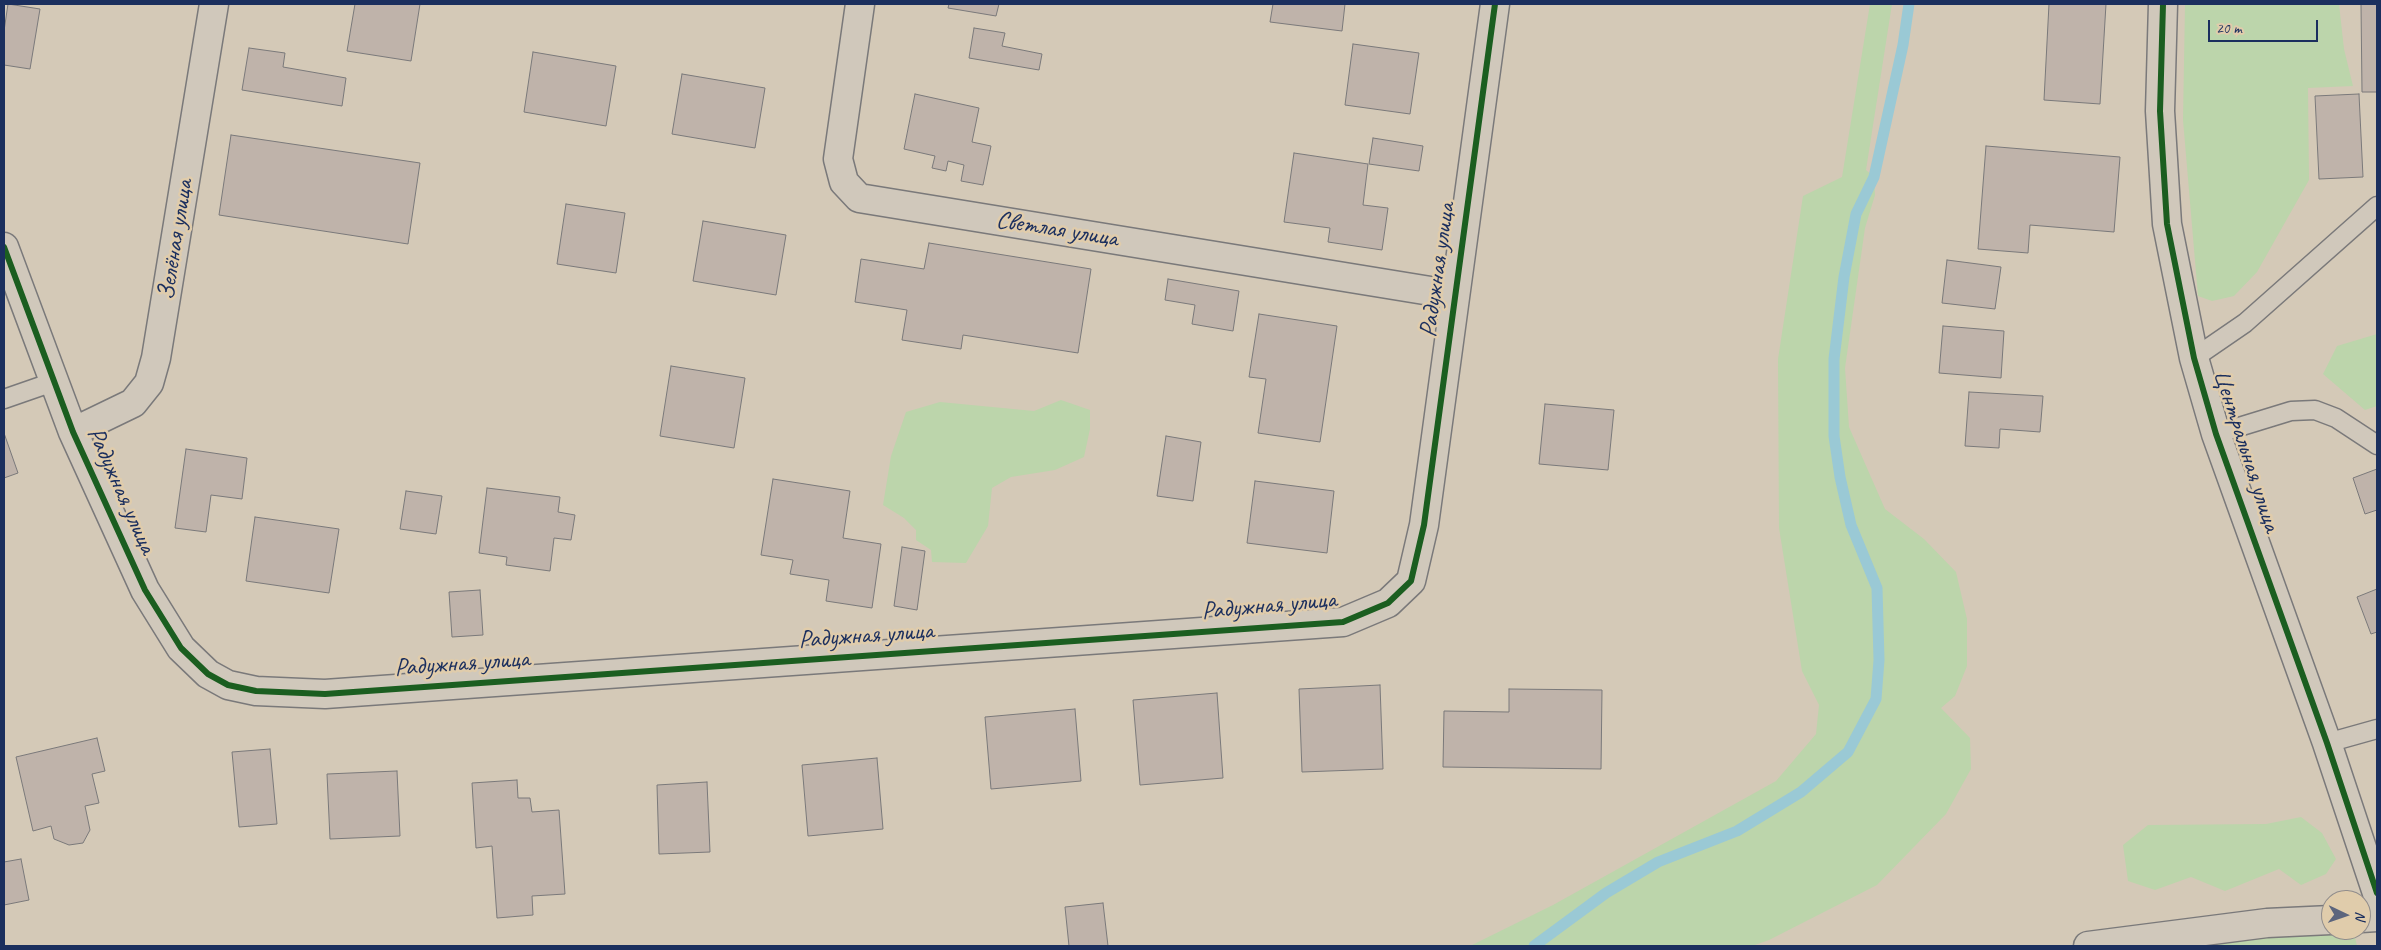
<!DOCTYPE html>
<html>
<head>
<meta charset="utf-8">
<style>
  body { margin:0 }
  #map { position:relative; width:2381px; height:950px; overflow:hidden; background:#d4c9b7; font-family:Caveat,sans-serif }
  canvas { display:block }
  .frame { position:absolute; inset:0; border:5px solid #1b2f5e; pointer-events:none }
  .north { position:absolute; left:2321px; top:890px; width:50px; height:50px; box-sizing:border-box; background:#e0ccab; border:1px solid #918d8c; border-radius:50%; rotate:93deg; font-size:14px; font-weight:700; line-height:20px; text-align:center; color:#1b2f5e }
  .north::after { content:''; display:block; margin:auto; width:18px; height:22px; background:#5c657d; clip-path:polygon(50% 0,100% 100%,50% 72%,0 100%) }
  .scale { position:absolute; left:2208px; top:20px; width:110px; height:22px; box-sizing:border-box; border:2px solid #1b2f5e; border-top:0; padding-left:6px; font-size:15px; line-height:18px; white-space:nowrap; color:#1b2f5e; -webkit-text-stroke:4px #e0ccab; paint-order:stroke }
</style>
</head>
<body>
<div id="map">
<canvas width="2381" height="950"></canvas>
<div class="frame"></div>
<div class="north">N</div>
<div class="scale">20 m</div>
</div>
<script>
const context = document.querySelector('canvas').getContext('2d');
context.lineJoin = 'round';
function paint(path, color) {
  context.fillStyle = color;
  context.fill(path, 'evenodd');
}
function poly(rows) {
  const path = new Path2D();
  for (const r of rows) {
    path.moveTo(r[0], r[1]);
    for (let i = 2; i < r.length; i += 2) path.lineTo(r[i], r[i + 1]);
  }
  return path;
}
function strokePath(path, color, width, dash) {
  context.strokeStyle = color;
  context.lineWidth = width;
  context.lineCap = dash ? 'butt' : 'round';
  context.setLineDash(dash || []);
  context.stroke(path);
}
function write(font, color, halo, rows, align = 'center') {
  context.font = font + ' Caveat,sans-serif';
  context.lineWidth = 5;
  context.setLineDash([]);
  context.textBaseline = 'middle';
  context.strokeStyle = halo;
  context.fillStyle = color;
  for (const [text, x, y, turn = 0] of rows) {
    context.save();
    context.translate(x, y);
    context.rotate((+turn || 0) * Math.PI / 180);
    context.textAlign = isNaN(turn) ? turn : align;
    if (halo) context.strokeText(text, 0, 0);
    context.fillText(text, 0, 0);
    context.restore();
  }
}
paint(poly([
  [1870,4,1892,4,1866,170,1874,177,1875,195,1865,228,1845,368,1849,427,1885,509,1924,539,1956,572,1967,619,1967,666,1955,696,1941,708,1970,738,1971,769,1946,814,1877,885,1769,940,1752,946,1470,946,1553,905,1776,781,1816,734,1819,705,1802,671,1779,528,1778,359,1803,196,1842,177],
  [2185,4,2339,4,2344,49,2353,86,2308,88,2309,180,2257,272,2234,296,2212,301,2198,296,2183,120],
  [2377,334,2377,406,2365,410,2323,374,2337,346],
  [1061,400,1090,410,1090,429,1084,457,1055,470,1011,477,992,488,988,526,966,563,932,562,931,550,916,540,916,530,904,518,883,505,891,456,906,412,940,402,1034,411],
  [2301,817,2322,833,2336,859,2326,874,2301,885,2279,869,2225,891,2191,877,2155,890,2128,881,2123,845,2148,825,2266,824],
  [2298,907,2328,909,2331,930,2351,930,2354,933,2357,946,2099,946,2177,926]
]), '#bcd5ab');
strokePath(poly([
  [1534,946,1606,893,1658,862,1737,831,1801,792,1848,752,1876,699,1879,660,1877,588,1851,525,1840,477,1834,436,1834,359,1844,277,1856,214,1874,177,1903,45,1909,4]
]), '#9ac9d5', 11);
const building = poly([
  [8,4,40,9,30,69,4,65,4,31,8,4],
  [355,4,420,4,411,61,347,51,355,4],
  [949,4,999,4,996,16,948,8,949,4],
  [1273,4,1345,4,1342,31,1270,22,1273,4],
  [2049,4,2106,4,2100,104,2044,100,2049,4],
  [2361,4,2377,4,2377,92,2362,92,2361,4],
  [974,28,1005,33,1002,46,1042,54,1039,70,969,58,974,28],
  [1353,44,1419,53,1410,114,1345,105,1353,44],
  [249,48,285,53,283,67,346,78,342,106,242,90,249,48],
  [533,52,616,66,606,126,524,112,533,52],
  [682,74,765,88,755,148,672,134,682,74],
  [915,94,979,108,972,142,991,146,983,185,961,181,964,165,948,161,946,171,932,168,935,156,904,149,915,94],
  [2359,94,2363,177,2319,179,2315,96,2359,94],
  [231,135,420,163,408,244,219,215,231,135],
  [1373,138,1423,146,1419,171,1369,164,1373,138],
  [1986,146,2120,157,2114,232,2030,225,2028,253,1978,249,1986,146],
  [1294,153,1368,164,1363,205,1388,208,1382,250,1328,242,1330,228,1284,222,1294,153],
  [566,204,625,213,616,273,557,264,566,204],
  [703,221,786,235,776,295,693,281,703,221],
  [929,243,1091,269,1078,353,963,335,961,349,902,340,907,310,855,302,861,259,924,269,929,243],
  [1947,260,2001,267,1995,309,1942,303,1947,260],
  [1168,279,1239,291,1233,331,1192,324,1195,305,1165,300,1168,279],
  [1259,314,1337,326,1320,442,1258,433,1266,379,1249,377,1259,314],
  [1943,326,2004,331,2001,378,1939,373,1943,326],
  [671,366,745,378,734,448,660,436,671,366],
  [1969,392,2043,396,2040,432,2000,429,1999,448,1965,446,1969,392],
  [1545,404,1614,410,1608,470,1539,464,1545,404],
  [4,433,18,473,4,478,4,433],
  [1166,436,1201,442,1193,501,1157,496,1166,436],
  [186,449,247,458,242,499,211,495,206,532,175,528,186,449],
  [2377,469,2377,510,2365,514,2353,478,2377,469],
  [773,479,850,491,843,538,881,544,872,608,826,601,829,580,790,574,793,560,761,555,773,479],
  [1255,481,1334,491,1327,553,1247,543,1255,481],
  [487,488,560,497,558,512,575,515,571,540,554,538,550,571,506,565,507,557,479,553,487,488],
  [406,491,442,496,436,534,400,529,406,491],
  [255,517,339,529,329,593,246,581,255,517],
  [902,547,925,551,917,610,894,606,902,547],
  [2377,589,2377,632,2371,634,2357,597,2377,589],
  [480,590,483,635,452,637,449,592,480,590],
  [1380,685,1383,769,1302,772,1299,689,1380,685],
  [1509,689,1602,690,1601,769,1443,767,1444,711,1509,712,1509,689],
  [1217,693,1223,778,1140,785,1133,700,1217,693],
  [1075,709,1081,781,991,789,985,717,1075,709],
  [97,738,105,771,92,774,99,803,85,806,90,830,83,843,69,845,54,839,51,826,33,831,16,757,97,738],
  [270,749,277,824,239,827,232,752,270,749],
  [877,758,883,829,808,836,802,765,877,758],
  [397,771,400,836,330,839,327,774,397,771],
  [517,780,518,798,530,798,532,812,559,810,565,894,532,896,533,915,497,918,492,846,476,848,472,783,517,780],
  [707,782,710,852,659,854,657,785,707,782],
  [21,859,29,900,4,905,4,862,21,859],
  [1103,903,1108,946,1069,946,1065,907,1103,903]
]);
paint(building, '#bfb3aa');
strokePath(building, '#7a797a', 1);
const lane = poly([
  [2194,358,2245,323,2377,206],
  [4,399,53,382],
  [2216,434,2291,411,2315,410,2336,418,2377,445],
  [2327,743,2377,729]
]);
const street = poly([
  [860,4,838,159,844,182,859,198,1455,295],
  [2163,4,2160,111,2167,224,2194,358,2216,434,2327,743,2377,893],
  [4,247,73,432,145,590,181,648,208,674,228,685,256,691,325,694,1343,622,1388,603,1411,581,1424,525,1495,4],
  [73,432,133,403,149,383,156,358,214,4],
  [2361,918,2377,917],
  [2088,946,2267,923,2331,920]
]);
strokePath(lane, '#7a797a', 21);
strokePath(street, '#7a797a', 31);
strokePath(lane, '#d0c8bb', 18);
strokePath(street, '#d0c8bb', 28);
strokePath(poly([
  [2163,4,2160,111,2167,224,2194,358,2216,434,2327,743,2377,893],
  [4,247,73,432,145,590,181,648,208,674,228,685,256,691,325,694,1343,622,1388,603,1411,581,1424,525,1495,4]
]), '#1b5e20', 6);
write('25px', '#1b2f5e', '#e0ccab', [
  ["Светлая улица",1057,230,9],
  ["Зелёная улица",176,240,-81],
  ["Радужная улица",1438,270,-82],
  ["Центральная улица",2246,451,72],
  ["Радужная улица",121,491,66],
  ["Радужная улица",1269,606,-5],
  ["Радужная улица",866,636,-4],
  ["Радужная улица",462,664,-4]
]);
</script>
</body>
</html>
